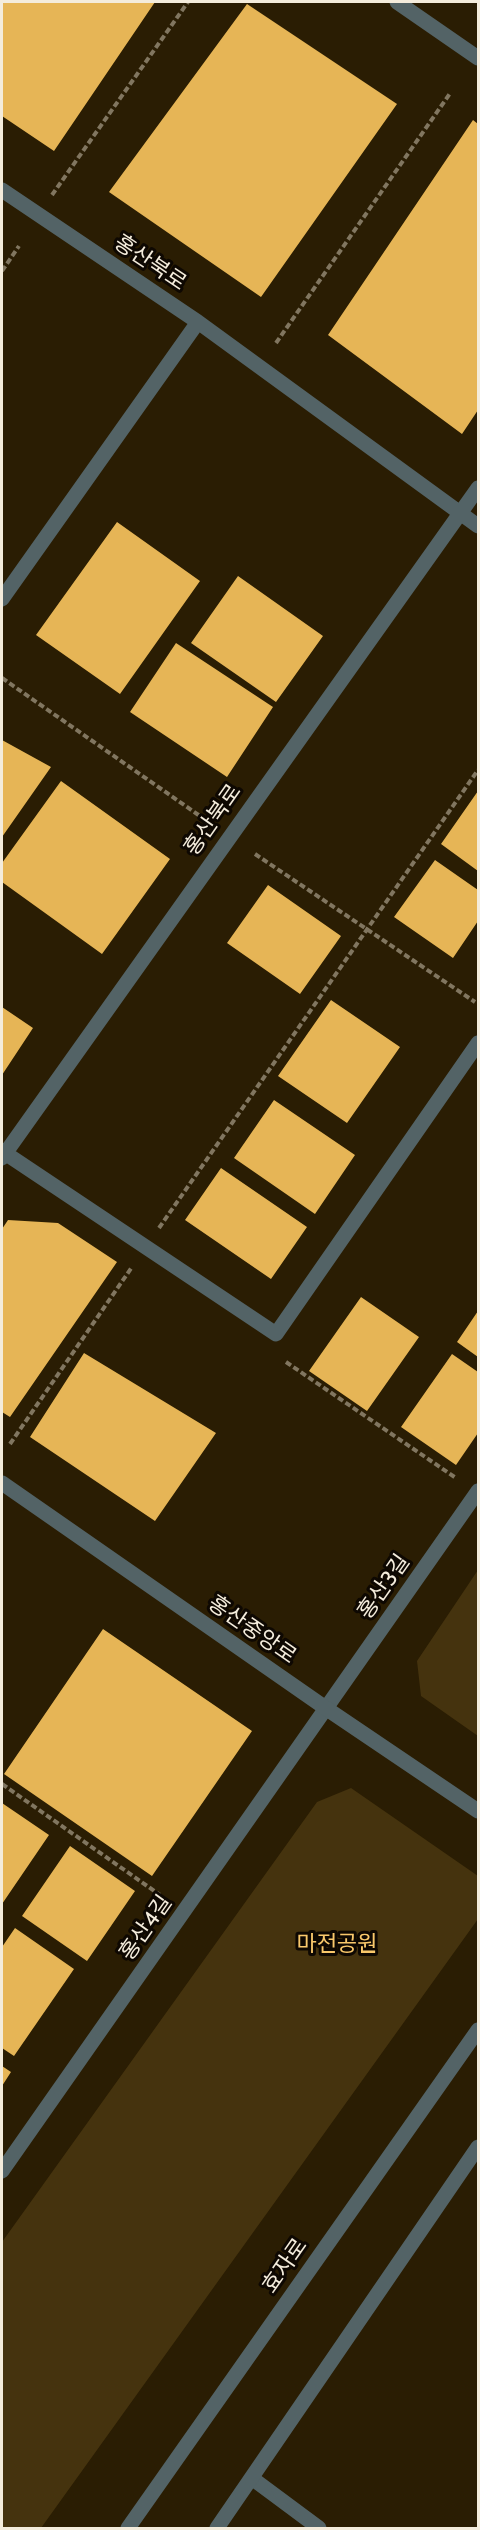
<!DOCTYPE html>
<html>
<head>
<meta charset="utf-8">
<style>
  body { margin:0 }
  #map { position:relative; width:480px; height:2530px; overflow:hidden; background:#2a1d03; font-family:Cabin,sans-serif }
  canvas { display:block }
  .frame { position:absolute; inset:0; border:3px solid #f4ecdc; pointer-events:none }
</style>
</head>
<body>
<div id="map">
<canvas width="480" height="2530"></canvas>
<div class="frame"></div>
</div>
<script>
const context = document.querySelector('canvas').getContext('2d');
context.lineJoin = 'round';
function paint(path, color) {
  context.fillStyle = color;
  context.fill(path, 'evenodd');
}
function poly(rows) {
  const path = new Path2D();
  for (const r of rows) {
    path.moveTo(r[0], r[1]);
    for (let i = 2; i < r.length; i += 2) path.lineTo(r[i], r[i + 1]);
  }
  return path;
}
function strokePath(path, color, width, dash) {
  context.strokeStyle = color;
  context.lineWidth = width;
  context.lineCap = dash ? 'butt' : 'round';
  context.setLineDash(dash || []);
  context.stroke(path);
}
function write(font, color, halo, rows, align = 'center') {
  context.font = font + ' Cabin,"Noto Sans KR",sans-serif';
  context.lineWidth = 6;
  context.setLineDash([]);
  context.textBaseline = 'middle';
  context.strokeStyle = halo;
  context.fillStyle = color;
  for (const [text, x, y, turn = 0] of rows) {
    context.save();
    context.translate(x, y);
    context.rotate((+turn || 0) * Math.PI / 180);
    context.textAlign = isNaN(turn) ? turn : align;
    if (halo) context.strokeText(text, 0, 0);
    context.fillText(text, 0, 0);
    context.restore();
  }
}
paint(poly([
  [478,1570,478,1736,421,1696,417,1661],
  [351,1788,478,1876,478,1919,41,2528,2,2528,2,2242,317,1802]
]), '#45330e');
paint(poly([
  [2,2,155,2,54,151,2,116],
  [247,4,397,104,261,297,109,192],
  [473,120,478,124,478,410,462,434,328,335],
  [117,522,200,581,120,694,36,635],
  [238,576,323,636,276,702,191,643],
  [176,643,273,707,227,777,130,712],
  [2,740,51,767,2,837],
  [61,781,170,859,102,954,2,882,2,863],
  [478,791,478,871,441,844],
  [435,860,478,890,478,921,453,958,394,917],
  [268,885,341,936,300,994,227,943],
  [331,1000,400,1047,347,1123,278,1076],
  [2,1007,33,1028,2,1075],
  [274,1100,355,1155,315,1214,234,1158],
  [221,1168,307,1227,271,1279,185,1220],
  [8,1220,58,1223,117,1262,10,1417,2,1412,2,1229],
  [361,1297,419,1337,367,1411,309,1371],
  [478,1311,478,1357,457,1342],
  [84,1353,216,1433,155,1521,30,1437],
  [452,1354,478,1372,478,1433,456,1465,401,1427],
  [103,1629,252,1731,152,1876,4,1774],
  [2,1803,49,1835,2,1904],
  [70,1846,135,1891,87,1961,22,1916],
  [15,1928,74,1969,14,2056,2,2048,2,1947],
  [2,2066,11,2072,2,2086]
]), '#e6b556');
strokePath(poly([
  [52,195,188,2],
  [2,271,19,246],
  [276,343,451,92],
  [2,678,210,823],
  [255,854,475,1002],
  [159,1228,478,770],
  [286,1362,456,1478],
  [10,1444,132,1267],
  [2,1784,160,1895]
]), '#817660', 4, [6, 3]);
strokePath(poly([
  [253,2479,319,2528]
]), '#536366', 15);
strokePath(poly([
  [2,190,198,322,478,526],
  [2,599,198,322],
  [2,1151,276,1334,478,1043],
  [2,1158,478,488],
  [2,2171,478,1491]
]), '#536366', 15);
strokePath(poly([
  [397,2,478,58],
  [2,1483,327,1709,478,1811],
  [128,2528,478,2030],
  [217,2528,478,2147]
]), '#536366', 15);
write('22px', '#f4ecdc', '#0e0802', [
  ["홍산북로",150,263,34],
  ["홍산북로",213,820,-55],
  ["홍산3길",384,1587,-55],
  ["홍산중앙로",252,1630,35],
  ["홍산4길",146,1928,-55],
  ["효자로",285,2266,-55]
]);
write('22px', '#f9c86b', '#0e0802', [
  ["마전공원",337,1945]
]);
</script>
</body>
</html>
